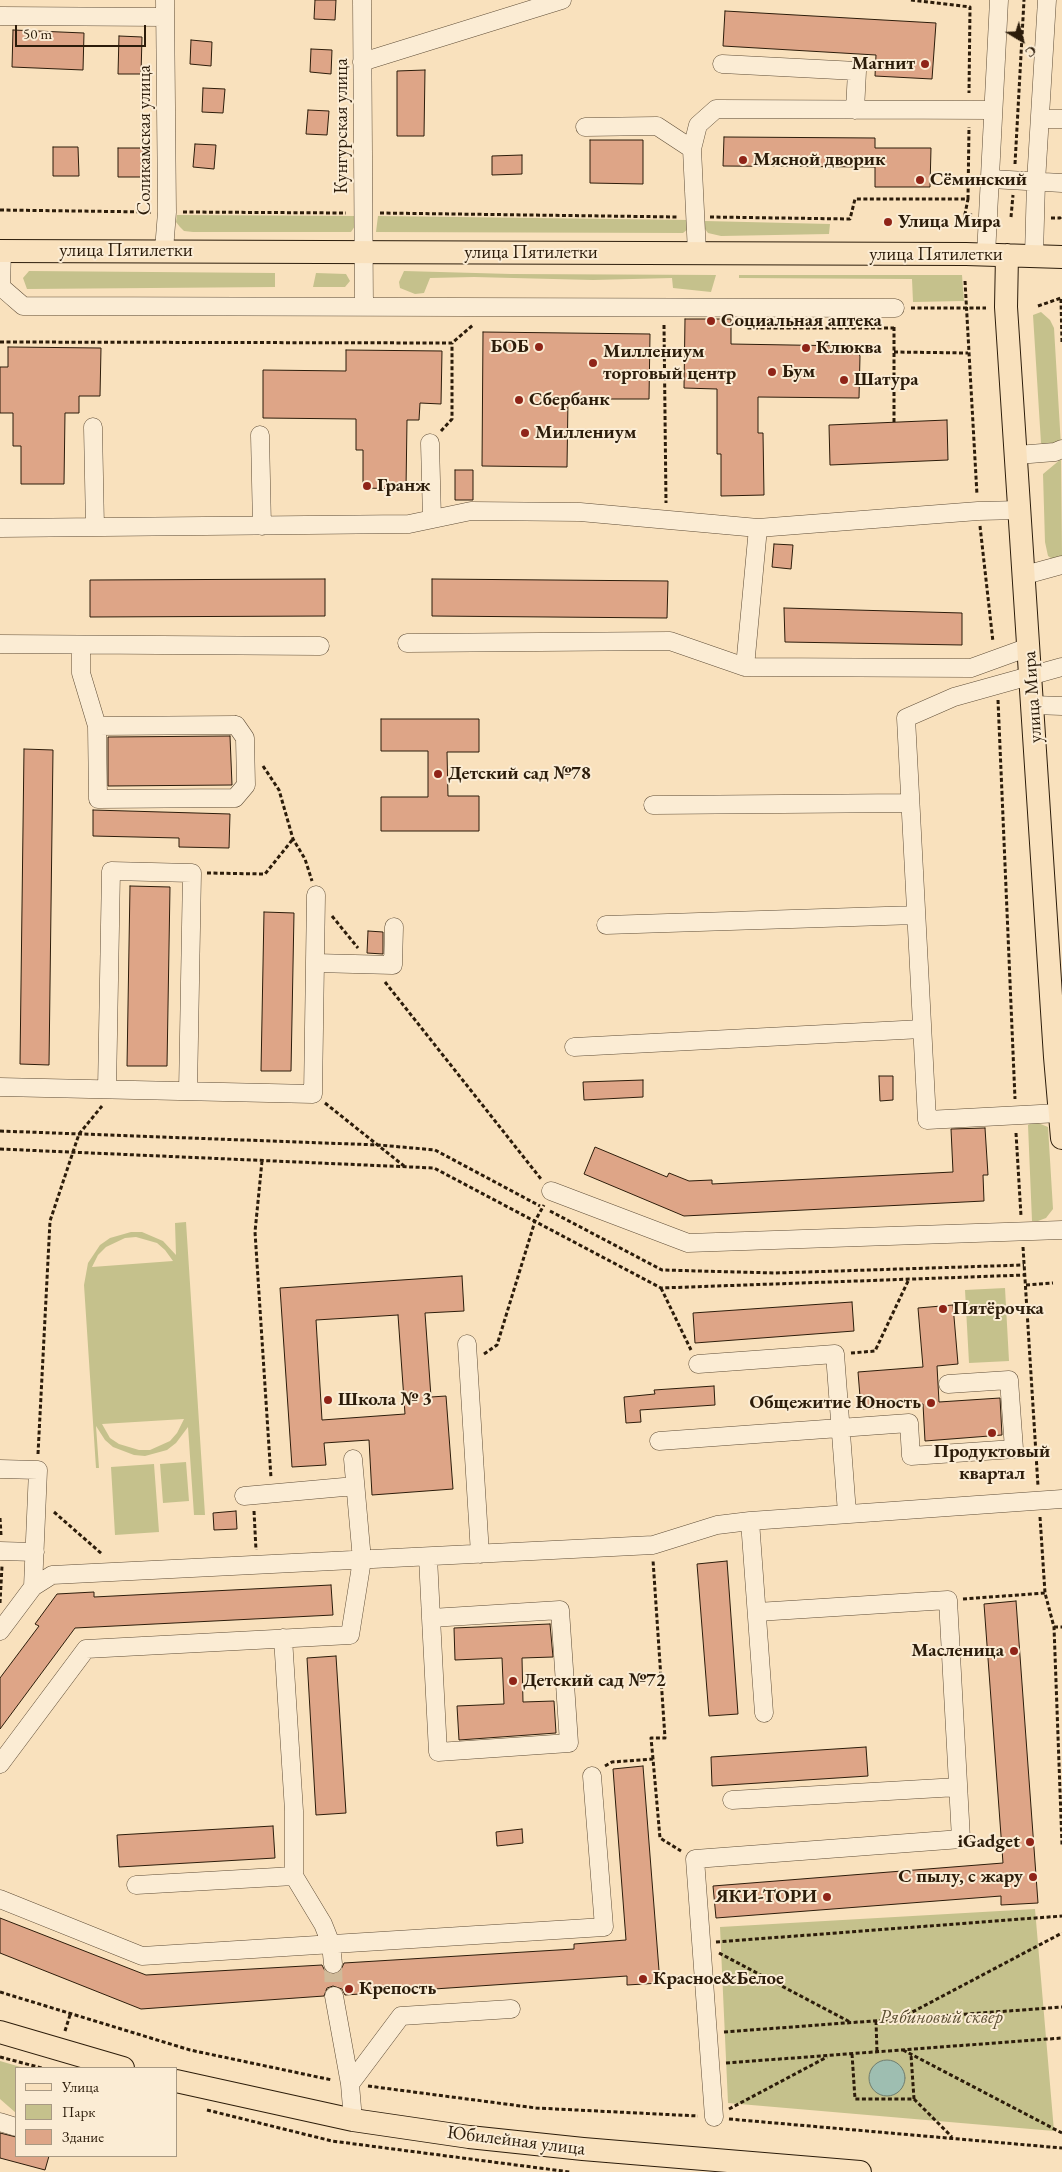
<!DOCTYPE html>
<html>
<head>
<meta charset="utf-8">
<style>
  body { margin:0 }
  #map { position:relative; width:1062px; height:2172px; overflow:hidden; background:#f9e1bd; font-family:"EB Garamond",serif }
  canvas { display:block }
  .legend { position:absolute; left:15px; top:2067px; width:162px; height:90px; box-sizing:border-box; background:#fbecd4; border:1px solid #a89983; margin:0; padding:6px 9px; list-style:none; font-size:15px; color:#2c1c0a }
  .legend li { display:flex; align-items:center; gap:10px; height:25px }
  .legend b { width:25px; border:1px solid #a89983 }
  .north { position:absolute; left:997px; top:15px; width:50px; height:50px; -webkit-text-stroke:4px #fbecd4; paint-order:stroke; rotate:143deg; font-size:14px; font-weight:700; line-height:20px; text-align:center; color:#2c1c0a }
  .north::after { content:''; display:block; margin:auto; width:18px; height:22px; background:#2c1c0a; clip-path:polygon(50% 0,100% 100%,50% 72%,0 100%) }
  .scale { position:absolute; left:15px; top:25px; width:131px; height:22px; box-sizing:border-box; border:2px solid #2c1c0a; border-top:0; padding-left:6px; font-size:15px; line-height:18px; white-space:nowrap; color:#2c1c0a; -webkit-text-stroke:4px #fbecd4; paint-order:stroke }
</style>
</head>
<body>
<div id="map">
<canvas width="1062" height="2172"></canvas>
<ul class="legend">
<li><b style="height:6px;background:#f9e1bd"></b>Улица</li>
<li><b style="height:14px;background:#c5c18c"></b>Парк</li>
<li><b style="height:14px;background:#dea587"></b>Здание</li>
</ul>
<div class="north">С</div>
<div class="scale">50 m</div>
</div>
<script>
const context = document.querySelector('canvas').getContext('2d');
context.lineJoin = 'round';
function paint(path, color) {
  context.fillStyle = color;
  context.fill(path, 'evenodd');
}
function poly(rows) {
  const path = new Path2D();
  for (const r of rows) {
    if (r.length === 3) {
      path.moveTo(r[0] + r[2], r[1]);
      path.arc(r[0], r[1], r[2], 0, 2 * Math.PI);
      continue;
    }
    path.moveTo(r[0], r[1]);
    for (let i = 2; i < r.length; i += 2) path.lineTo(r[i], r[i + 1]);
  }
  return path;
}
function strokePath(path, color, width, dash) {
  context.strokeStyle = color;
  context.lineWidth = width;
  context.lineCap = dash ? 'butt' : 'round';
  context.setLineDash(dash || []);
  context.stroke(path);
}
function write(font, color, halo, rows, align = 'center') {
  context.font = font + ' "EB Garamond",serif';
  context.lineWidth = 4;
  context.setLineDash([]);
  context.textBaseline = 'middle';
  context.strokeStyle = halo;
  context.fillStyle = color;
  for (const [text, x, y, turn = 0] of rows) {
    context.save();
    context.translate(x, y);
    context.rotate((+turn || 0) * Math.PI / 180);
    context.textAlign = isNaN(turn) ? turn : align;
    if (halo) context.strokeText(text, 0, 0);
    context.fillText(text, 0, 0);
    context.restore();
  }
}
paint(poly([
  [177,215,357,216,357,223,351,232,193,232,184,231,180,227,176,222],
  [378,216,691,220,688,229,683,233,376,232],
  [705,221,830,224,829,234,721,236,708,233,705,229],
  [29,271,275,273,275,287,27,289,23,278],
  [404,271,511,274,716,275,711,292,673,288,672,278,593,280,474,277,430,278,424,293,415,294,400,288,399,282],
  [316,273,346,274,350,281,345,287,313,287],
  [739,275,962,275,964,301,913,302,912,279,739,278],
  [1041,312,1050,320,1054,328,1061,446,1048,448,1041,443,1033,315],
  [1061,459,1062,558,1054,560,1048,556,1045,542,1043,474],
  [1032,1123,1038,1123,1048,1127,1053,1209,1046,1218,1038,1221,1032,1221,1028,1125],
  [186,1222,205,1515,194,1515,188,1427,176,1443,167,1450,145,1456,134,1455,113,1447,105,1440,96,1426,99,1468,96,1468,84,1285,88,1263,100,1245,110,1238,131,1232,142,1232,163,1241,176,1255,175,1223],
  [136,1237,157,1243,165,1250,173,1261,92,1267,98,1255,106,1247,125,1238],
  [184,1419,177,1433,170,1441,150,1450,139,1450,119,1444,110,1438,102,1424],
  [1005,1288,1009,1361,969,1363,965,1290],
  [186,1462,189,1501,163,1503,160,1464],
  [154,1464,159,1532,115,1535,111,1467],
  [1035,1909,1054,2131,728,2103,720,1927],
  [0,2061,24,2068,16,2068,16,2113,0,2099]
]), '#c5c18c');
const water = poly([
  [887,2078,18]
]);
paint(water, '#9ebeb1');
strokePath(water, '#707d6e', 1);
const building = poly([
  [315,0,336,0,335,20,314,19,315,0],
  [725,11,936,23,932,79,875,76,876,55,723,46,725,11],
  [13,30,84,33,83,70,12,67,13,30],
  [119,36,142,37,141,74,118,74,119,36],
  [191,40,212,42,211,66,190,64,191,40],
  [311,49,332,50,331,74,310,72,311,49],
  [425,70,424,136,397,136,397,71,425,70],
  [203,88,225,89,223,113,202,112,203,88],
  [308,110,329,111,327,135,306,134,308,110],
  [724,137,875,138,875,148,931,148,930,187,875,187,875,167,723,166,724,137],
  [590,140,643,140,643,184,590,183,590,140],
  [195,144,216,145,214,169,193,167,195,144],
  [53,147,78,147,79,176,53,176,53,147],
  [118,148,143,148,143,177,118,177,118,148],
  [522,155,522,174,492,175,492,156,522,155],
  [685,319,731,319,731,344,849,346,856,349,860,356,859,398,758,397,758,433,763,433,764,495,721,496,721,454,717,454,717,389,684,388,685,319],
  [483,332,650,334,649,399,568,399,567,467,482,466,483,332],
  [8,347,101,348,100,396,79,396,79,413,65,413,64,484,21,484,21,446,13,446,13,413,0,413,0,367,8,367,8,347],
  [346,350,442,351,441,404,420,403,419,420,407,420,406,489,363,488,363,450,356,450,356,419,263,418,263,370,346,371,346,350],
  [947,420,948,460,830,465,829,425,947,420],
  [455,470,473,470,473,500,455,500,455,470],
  [774,544,793,545,791,569,772,567,774,544],
  [325,579,325,616,90,617,90,580,325,579],
  [432,579,668,581,667,618,432,616,432,579],
  [784,608,962,613,962,645,785,642,784,608],
  [381,719,479,719,479,752,447,752,448,796,479,796,479,831,381,831,381,797,428,797,428,751,381,751,381,719],
  [230,736,232,785,108,786,108,737,230,736],
  [24,749,53,750,49,1065,20,1064,24,749],
  [93,810,230,814,229,848,179,847,179,838,93,836,93,810],
  [130,886,170,887,167,1066,127,1066,130,886],
  [264,912,294,913,291,1071,261,1071,264,912],
  [368,931,383,932,383,954,367,953,368,931],
  [879,1076,893,1076,893,1100,880,1101,879,1076],
  [643,1080,643,1097,584,1100,583,1082,643,1080],
  [985,1128,988,1175,983,1175,984,1201,684,1216,584,1174,595,1147,667,1177,669,1173,689,1181,712,1180,712,1184,953,1172,951,1129,985,1128],
  [462,1276,464,1311,425,1313,431,1397,446,1396,453,1489,372,1495,369,1440,324,1443,326,1465,292,1467,280,1288,462,1276],
  [398,1315,405,1414,322,1420,316,1320,398,1315],
  [852,1302,854,1331,695,1343,693,1313,852,1302],
  [953,1305,958,1364,937,1366,939,1402,1000,1398,1002,1435,925,1441,923,1404,861,1409,858,1372,923,1367,918,1308,953,1305],
  [714,1386,715,1405,640,1410,641,1422,626,1423,624,1397,655,1394,654,1390,714,1386],
  [236,1511,237,1529,214,1530,213,1513,236,1511],
  [727,1561,738,1714,709,1716,697,1564,727,1561],
  [331,1585,333,1615,75,1628,0,1729,0,1678,39,1626,35,1624,57,1594,94,1592,94,1597,331,1585],
  [1016,1601,1038,1903,1001,1905,1001,1896,716,1918,713,1886,1003,1863,984,1604,1016,1601],
  [550,1624,553,1657,522,1658,523,1702,554,1701,556,1733,459,1740,457,1706,504,1704,502,1658,455,1660,454,1628,550,1624],
  [336,1656,346,1813,316,1815,307,1658,336,1656],
  [866,1747,868,1776,712,1786,711,1757,866,1747],
  [643,1766,660,1983,627,1985,627,1976,345,1995,342,1989,333,1986,327,1988,324,1996,141,2009,0,1953,0,1918,146,1975,322,1965,325,1971,334,1975,340,1972,344,1963,574,1949,574,1944,626,1940,613,1769,643,1766],
  [273,1826,275,1858,119,1867,117,1835,273,1826],
  [522,1829,523,1843,497,1846,496,1832,522,1829],
  [0,2133,16,2137,16,2156,49,2156,45,2170,0,2158,0,2133]
]);
paint(building, '#dea587');
strokePath(building, '#2c1c0a', 1);
strokePath(poly([
  [333,1964,334,1996]
]), '#d0ba99', 18, [18, 9]);
const minor = poly([
  [362,0,364,306],
  [0,16,165,17],
  [362,62,562,0],
  [722,64,857,71,855,110],
  [1041,119,1062,119],
  [585,127,657,126,692,149],
  [991,179,1062,183],
  [164,250,167,212,165,0],
  [697,253,692,149,698,125,716,109,993,110],
  [986,255,999,0],
  [1034,255,1036,182,1047,0],
  [0,286,23,306,895,308],
  [1,286,2,251],
  [93,427,95,527],
  [260,435,262,526],
  [430,443,432,519],
  [1017,455,1055,452,1062,449],
  [0,528,409,524,471,511,580,512,758,528,978,511,1021,510],
  [1025,575,1062,565],
  [407,643,670,641,745,667,971,668,1029,647],
  [0,644,320,646],
  [81,645,81,673,97,726],
  [745,667,758,528],
  [1033,705,1062,706],
  [236,725,245,738,246,785,235,798,98,799,97,726,236,725],
  [653,805,910,803],
  [606,925,916,915],
  [315,963,393,965,394,927],
  [574,1047,922,1029],
  [0,1087,313,1094,316,895],
  [107,1089,111,871,192,873,188,1091],
  [1059,1113,927,1120,906,718,954,697,1062,667],
  [551,1191,688,1243,1062,1230],
  [467,1344,480,1554],
  [698,1364,835,1354,847,1513],
  [659,1441,909,1423,911,1456,1014,1449,1009,1380,948,1384],
  [0,1469,38,1470,33,1587],
  [244,1496,355,1486],
  [750,1521,764,1713],
  [0,1551,35,1552],
  [428,1557,431,1618,438,1752,569,1743,560,1610,431,1618],
  [0,1631,33,1587,52,1575,653,1545,717,1525,750,1521,1062,1499],
  [283,1638,294,1811,294,1876,323,1924,331,1944,333,1964],
  [0,1764,86,1649,350,1635,362,1560,353,1459],
  [732,1800,958,1787],
  [136,1885,294,1876],
  [0,1899,142,1956,604,1927,592,1776],
  [334,1996,350,2084,353,2120],
  [350,2084,401,2016,511,2009],
  [714,2117,695,1859,961,1839,948,1600,757,1612],
  [0,2122,16,2127]
]);
const major = poly([
  [0,251,966,254,1062,257],
  [1007,255,1006,307,1055,1057,1062,1138],
  [0,2032,123,2068],
  [176,2081,353,2120,469,2137,583,2149,860,2172]
]);
strokePath(minor, '#5f4d37', 19);
strokePath(major, '#2c1c0a', 24);
strokePath(poly([
  [911,0,970,7,969,93],
  [1015,164,1024,0],
  [968,199,969,127],
  [0,210,151,212],
  [183,212,346,213],
  [380,213,679,217],
  [965,214,965,228],
  [710,217,850,219,855,199,968,199,965,214,972,215],
  [1011,217,1013,195],
  [1051,218,1060,218,1062,216],
  [965,281,977,495],
  [1061,299,1062,343],
  [1038,306,1061,298],
  [911,308,986,308],
  [746,323,746,328,894,328],
  [664,325,666,503],
  [0,342,452,343,473,325],
  [894,352,968,353],
  [894,422,894,325],
  [441,431,452,419,452,343],
  [980,526,993,642],
  [998,700,1015,1099],
  [263,766,279,790,293,839,305,859,312,881],
  [207,873,265,874,293,839],
  [332,916,358,948],
  [385,982,541,1179],
  [325,1103,404,1166],
  [0,1131,379,1145,435,1150,540,1206],
  [1016,1133,1021,1216],
  [0,1149,434,1168,661,1288,1025,1275],
  [262,1161,255,1232,271,1478],
  [550,1211,662,1270,775,1273,1024,1265],
  [1023,1247,1038,1486],
  [1026,1285,1053,1283],
  [661,1288,691,1350],
  [851,1353,875,1351,909,1279],
  [484,1354,497,1345,535,1221,544,1205],
  [38,1454,50,1221,79,1134,102,1106],
  [254,1511,256,1550],
  [54,1512,102,1554],
  [1040,1517,1045,1593,1054,1627,1062,1845],
  [0,1518,1,1535],
  [963,1599,1045,1593],
  [0,1603,2,1566],
  [1054,1627,1062,1627],
  [653,1759,651,1738,665,1738,653,1560],
  [605,1766,612,1762,653,1759,660,1838,681,1851],
  [716,1942,1062,1916],
  [719,1953,850,2022],
  [0,1992,190,2050,332,2080],
  [901,2018,1062,1933],
  [876,2021,877,2052],
  [65,2031,70,2015],
  [724,2032,1062,2007],
  [903,2050,1062,2133],
  [852,2054,855,2099,914,2099,911,2055],
  [0,2057,42,2068],
  [726,2063,1062,2038],
  [368,2086,536,2108,698,2116],
  [914,2099,952,2137],
  [729,2109,827,2057],
  [207,2110,332,2141,570,2172],
  [729,2119,1062,2148]
]), '#2c1c0a', 3, [4, 2.5]);
strokePath(minor, '#fbecd4', 18);
strokePath(major, '#f9e1bd', 22);
for (const [x, y, r, color] of [
  [925,64,5,"#8f2418"],
  [743,160,5,"#8f2418"],
  [920,180,5,"#8f2418"],
  [888,222,5,"#8f2418"],
  [711,321,5,"#8f2418"],
  [539,347,5,"#8f2418"],
  [806,348,5,"#8f2418"],
  [593,363,5,"#8f2418"],
  [772,372,5,"#8f2418"],
  [844,380,5,"#8f2418"],
  [519,400,5,"#8f2418"],
  [525,433,5,"#8f2418"],
  [367,486,5,"#8f2418"],
  [438,774,5,"#8f2418"],
  [943,1309,5,"#8f2418"],
  [328,1400,5,"#8f2418"],
  [931,1403,5,"#8f2418"],
  [992,1433,5,"#8f2418"],
  [1014,1651,5,"#8f2418"],
  [513,1681,5,"#8f2418"],
  [1030,1842,5,"#8f2418"],
  [1033,1877,5,"#8f2418"],
  [827,1897,5,"#8f2418"],
  [643,1979,5,"#8f2418"],
  [349,1989,5,"#8f2418"]
]) {
  const dot = new Path2D();
  dot.arc(x, y, r, 0, 2 * Math.PI);
  context.fillStyle = color;
  context.fill(dot);
  strokePath(dot, '#fbecd4', 2);
}
write('bold 19px', '#2c1c0a', '#fbecd4', [
  ["Магнит",915,64,"right"],
  ["Мясной дворик",753,160],
  ["Сёминский",930,180],
  ["Улица Мира",898,222],
  ["Социальная аптека",721,321],
  ["БОБ",529,347,"right"],
  ["Клюква",816,348],
  ["Миллениум",603,352],
  ["торговый центр",603,374],
  ["Бум",782,372],
  ["Шатура",854,380],
  ["Сбербанк",529,400],
  ["Миллениум",535,433],
  ["Гранж",377,486],
  ["Детский сад №78",448,774],
  ["Пятёрочка",953,1309],
  ["Школа № 3",338,1400],
  ["Общежитие Юность",921,1403,"right"],
  ["Продуктовый",992,1452,"center"],
  ["квартал",992,1474,"center"],
  ["Масленица",1004,1651,"right"],
  ["Детский сад №72",523,1681],
  ["iGadget",1020,1842,"right"],
  ["С пылу, с жару",1023,1877,"right"],
  ["ЯКИ-ТОРИ",817,1897,"right"],
  ["Красное&Белое",653,1979],
  ["Крепость",359,1989]
], 'left');
write('19px', '#2c1c0a', '#fbecd4', [
  ["Кунгурская улица",342,126,-90],
  ["Соликамская улица",145,140,-90],
  ["улица Пятилетки",126,251],
  ["улица Пятилетки",531,253],
  ["улица Пятилетки",936,255],
  ["улица Мира",1033,697,-94],
  ["Юбилейная улица",516,2141,7]
]);
write('italic 19px', '#5a4e31', '#fbecd4', [
  ["Рябиновый сквер",941,2018]
]);
</script>
</body>
</html>
